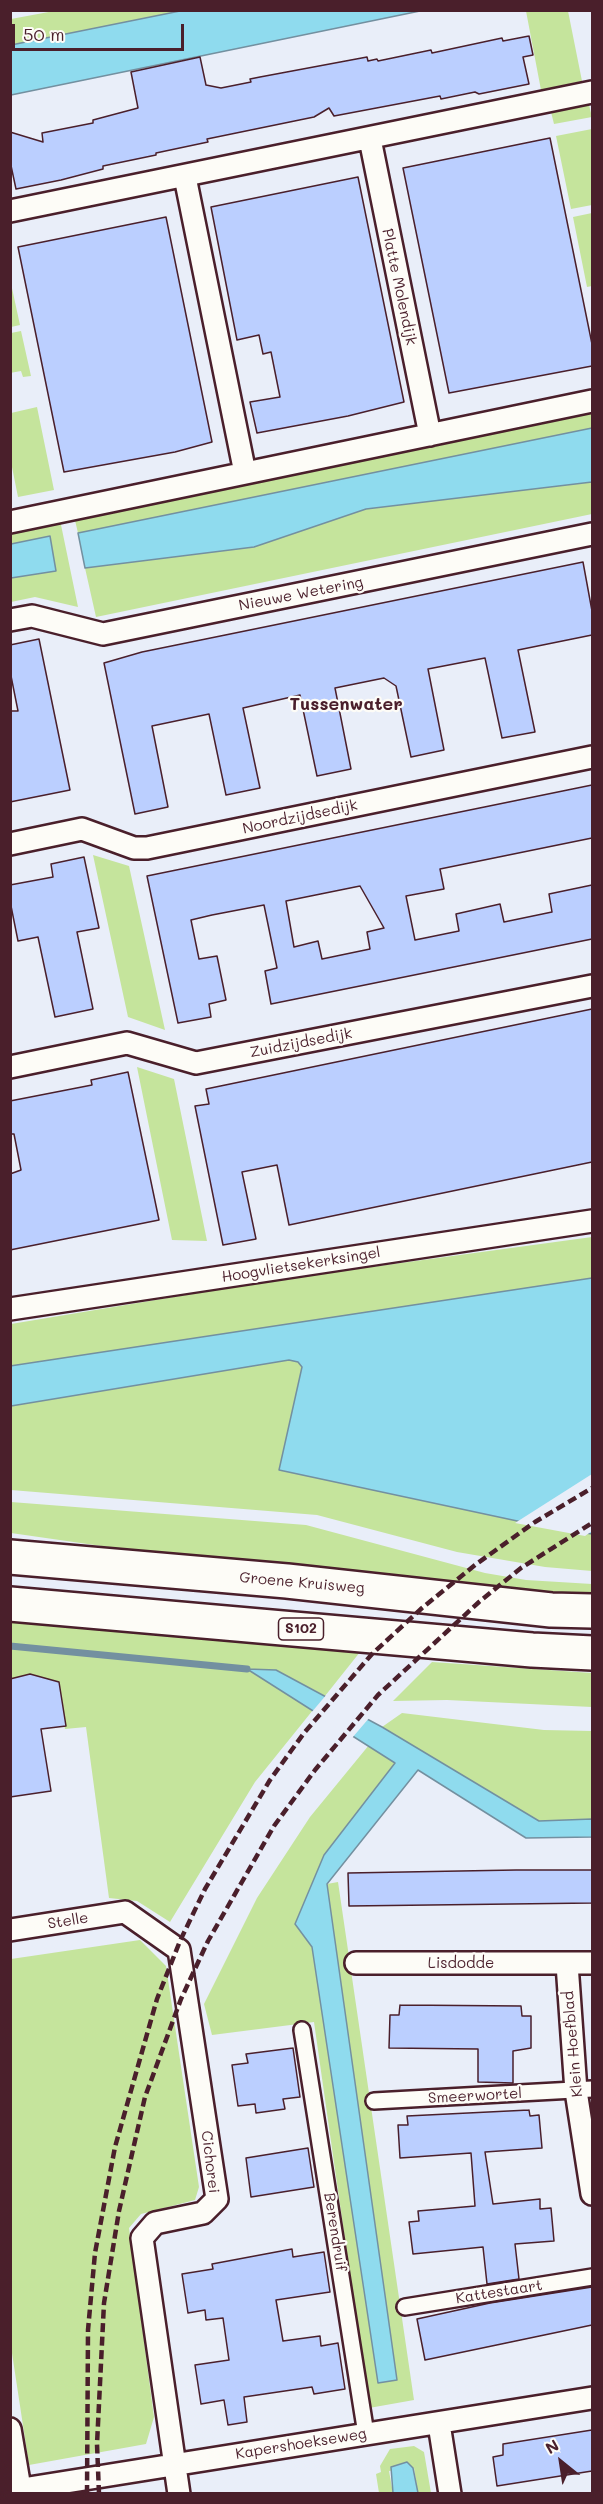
<!DOCTYPE html>
<html>
<head>
<meta charset="utf-8">
<style>
  body { margin:0 }
  #map { position:relative; width:603px; height:2504px; overflow:hidden; background:#e9eef9; font-family:Mali,sans-serif }
  canvas { display:block }
  .frame { position:absolute; inset:0; border:12px solid #4a1f2b; pointer-events:none }
  .north { position:absolute; left:531px; top:2432px; width:60px; height:60px; -webkit-text-stroke:4px #fdfcf7; paint-order:stroke; rotate:330deg; font-size:16px; font-weight:700; line-height:24px; text-align:center; color:#4a1f2b }
  .north::after { content:''; display:block; margin:auto; width:21px; height:27px; background:#4a1f2b; clip-path:polygon(50% 0,100% 100%,50% 72%,0 100%) }
  .scale { position:absolute; left:12px; top:24px; width:172px; height:27px; box-sizing:border-box; border:3px solid #4a1f2b; border-top:0; padding-left:8px; font-size:18px; line-height:21px; white-space:nowrap; color:#4a1f2b; -webkit-text-stroke:4px #fdfcf7; paint-order:stroke }
</style>
</head>
<body>
<div id="map">
<canvas width="603" height="2504"></canvas>
<div class="frame"></div>
<div class="north">N</div>
<div class="scale">50 m</div>
</div>
<script>
const context = document.querySelector('canvas').getContext('2d');
context.lineJoin = 'round';
function paint(path, color) {
  context.fillStyle = color;
  context.fill(path, 'evenodd');
}
function poly(rows) {
  const path = new Path2D();
  for (const r of rows) {
    path.moveTo(r[0], r[1]);
    for (let i = 2; i < r.length; i += 2) path.lineTo(r[i], r[i + 1]);
  }
  return path;
}
function strokePath(path, color, width, dash) {
  context.strokeStyle = color;
  context.lineWidth = width;
  context.lineCap = dash ? 'butt' : 'round';
  context.setLineDash(dash || []);
  context.stroke(path);
}
function write(font, color, halo, rows, align = 'center') {
  context.font = font + ' Mali,sans-serif';
  context.lineWidth = 4.5;
  context.setLineDash([]);
  context.textBaseline = 'middle';
  context.strokeStyle = halo;
  context.fillStyle = color;
  for (const [text, x, y, turn = 0] of rows) {
    context.save();
    context.translate(x, y);
    context.rotate((+turn || 0) * Math.PI / 180);
    context.textAlign = isNaN(turn) ? turn : align;
    if (halo) context.strokeText(text, 0, 0);
    context.fillText(text, 0, 0);
    context.restore();
  }
}
paint(poly([
  [54,11,180,11,11,45,11,19],
  [526,11,568,11,582,81,541,90],
  [588,101,592,117,554,124,550,108],
  [592,129,592,205,571,209,556,136],
  [592,213,592,286,587,287,573,217],
  [10,279,20,325,11,327,10,327],
  [21,331,31,376,23,377,21,371,10,373,11,333],
  [37,407,54,490,18,497,11,462,11,413],
  [592,411,592,428,78,533,74,516],
  [592,482,592,514,96,617,85,568,254,547,366,509],
  [60,520,78,607,35,597,11,602,10,578,56,571,50,536,11,544,11,530],
  [93,855,129,866,165,1030,128,1017],
  [137,1067,174,1079,207,1241,172,1240],
  [592,1237,592,1278,11,1366,11,1324,276,1280],
  [289,1360,298,1362,302,1366,280,1470,550,1528,592,1534,592,1571,545,1567,457,1552,317,1515,11,1490,11,1406],
  [11,1502,306,1525,485,1573,526,1580,592,1584,592,1596,520,1592,185,1558,11,1533],
  [10,1615,364,1647,325,1696,276,1670,248,1669,313,1710,255,1782,170,1922,137,1901,109,1898,86,1727,65,1729,58,1687,11,1683],
  [432,1662,592,1673,592,1707,447,1700,393,1701],
  [402,1713,544,1730,592,1731,592,1819,539,1821,508,1804,382,1727],
  [369,1745,395,1763,324,1855,295,1924,312,1947,378,2383,397,2380,327,1884,338,1882,414,2400,369,2408,314,2022,212,2035,204,2004,257,1898,310,1817],
  [140,1940,166,1966,199,2187,195,2200,141,2214,129,2228,154,2417,146,2444,29,2465,10,2340,11,1959],
  [414,2446,424,2452,431,2493,418,2493,414,2468,389,2471,393,2493,379,2493,376,2474,381,2472,380,2466,390,2449]
]), '#c5e49c');
const water = poly([
  [180,11,180,10,420,11,11,95,11,45,180,11],
  [592,428,592,482,366,509,254,547,85,568,78,533,592,428],
  [50,536,56,571,11,578,11,544,50,536],
  [592,1278,592,1534,550,1528,279,1470,302,1367,298,1362,289,1360,11,1406,10,1366,592,1278],
  [247,1669,276,1670,382,1727,539,1821,592,1819,592,1837,526,1838,418,1770,327,1884,397,2380,378,2383,312,1947,295,1924,324,1855,395,1763,247,1669],
  [407,2462,413,2468,418,2493,393,2493,391,2467,407,2462]
]);
paint(water, '#8fdbee');
strokePath(water, '#7390a0', 1.5);
paint(poly([
  [592,1474,592,1531,585,1536,515,1523],
  [327,1694,370,1717,352,1738,311,1713]
]), '#e9eef9');
strokePath(poly([
  [10,1646,247,1669]
]), '#7390a0', 7);
const building = poly([
  [529,36,533,55,523,57,529,84,479,94,475,92,441,99,440,96,334,116,329,108,314,117,207,139,208,142,156,153,156,155,103,166,103,169,61,180,16,189,10,161,10,132,43,142,42,133,93,123,93,120,138,108,131,72,200,57,206,85,221,88,251,82,250,79,260,77,367,57,368,61,377,59,378,61,431,50,432,53,502,38,503,41,529,36],
  [550,138,592,344,592,366,449,393,403,168,550,138],
  [358,177,404,402,348,416,257,433,250,402,280,397,271,352,263,354,259,335,237,340,211,207,358,177],
  [166,217,212,442,175,452,64,472,18,247,166,217],
  [583,562,592,611,592,635,518,650,535,732,502,738,485,658,428,669,444,750,411,757,396,686,384,678,335,688,351,769,317,776,300,695,243,708,260,788,226,795,209,714,152,726,168,807,135,814,104,663,142,652,583,562],
  [39,639,70,790,10,802,10,711,18,711,10,671,10,645,39,639],
  [592,785,592,838,440,869,444,889,406,896,415,940,459,931,456,914,500,904,504,922,552,912,549,894,592,885,592,939,271,1004,265,971,277,968,264,905,212,915,191,920,199,959,217,956,226,1000,209,1004,211,1017,178,1023,147,876,592,785],
  [360,886,384,928,367,932,370,949,322,959,318,941,294,947,286,901,360,886],
  [84,857,99,928,77,932,93,1009,55,1017,38,937,18,941,10,901,10,885,53,877,51,864,84,857],
  [592,1009,592,1162,289,1225,277,1165,242,1172,256,1239,223,1245,195,1106,209,1104,206,1089,592,1009],
  [128,1072,159,1220,10,1250,10,1174,21,1170,14,1134,10,1134,10,1101,92,1085,91,1080,128,1072],
  [30,1674,59,1682,66,1726,41,1729,51,1791,10,1797,10,1679,30,1674],
  [516,1870,592,1870,592,1903,349,1906,348,1873,516,1870],
  [400,2005,521,2006,522,2016,531,2016,531,2048,513,2051,513,2083,478,2082,478,2049,389,2048,390,2015,399,2015,400,2005],
  [293,2048,300,2097,283,2099,285,2109,256,2113,255,2104,238,2106,232,2065,248,2063,246,2054,293,2048],
  [529,2110,530,2116,539,2115,542,2148,485,2152,493,2204,540,2199,540,2209,551,2208,554,2241,515,2244,519,2279,487,2284,483,2247,413,2254,409,2222,419,2221,418,2211,475,2206,471,2153,400,2158,398,2125,408,2125,407,2116,529,2110],
  [308,2148,314,2187,251,2197,246,2158,308,2148],
  [292,2249,293,2257,324,2252,330,2292,276,2300,283,2341,320,2336,321,2346,338,2343,345,2389,314,2394,312,2387,244,2397,247,2422,228,2425,224,2400,201,2404,195,2365,229,2360,223,2318,206,2320,205,2310,188,2313,182,2274,213,2269,212,2264,292,2249],
  [592,2287,592,2325,425,2360,417,2319,490,2303,592,2287],
  [592,2430,592,2471,497,2486,493,2457,503,2455,503,2444,592,2430]
]);
paint(building, '#bbcfff');
strokePath(building, '#4a1f2b', 1.5);
const pedestrian = poly([
  [302,2030,366,2434],
  [374,2101,592,2089],
  [405,2307,592,2277]
]);
const minor = poly([
  [370,139,430,435],
  [185,177,245,473],
  [10,211,592,92],
  [10,522,592,401],
  [10,620,32,616,103,634,592,534],
  [10,844,82,829,134,848,147,848,592,757],
  [10,1067,127,1043,196,1063,592,986],
  [10,1309,592,1221],
  [10,1930,125,1912,179,1950,217,2199,203,2213,155,2223,142,2238,179,2494],
  [356,1963,592,1963],
  [567,1964,576,2091,592,2194],
  [439,2424,450,2494],
  [10,2429,21,2494],
  [10,2491,592,2398]
]);
const primary = poly([
  [10,1557,287,1581,551,1610,592,1611],
  [10,1604,532,1650,592,1653]
]);
strokePath(pedestrian, '#4a1f2b', 20);
strokePath(minor, '#4a1f2b', 26);
strokePath(primary, '#4a1f2b', 38);
strokePath(pedestrian, '#fdfcf7', 15);
strokePath(minor, '#fdfcf7', 21);
strokePath(primary, '#fdfcf7', 33);
strokePath(poly([
  [87,2494,88,2330,95,2253,115,2147,157,1999,180,1941,205,1889,270,1780,304,1733,372,1654,422,1608,475,1565,535,1522,592,1488],
  [99,2494,97,2444,104,2303,119,2211,145,2097,181,1999,208,1941,274,1826,315,1770,378,1695,479,1602,521,1568,592,1523]
]), '#4a1f2b', 4.5, [9, 4.5]);
for (const [x, y, w] of [
  [301,1629,45]
]) {
  const box = new Path2D();
  box.roundRect(x - w / 2, y - 11, w, 22, 4.5);
  context.fillStyle = '#fdfcf7';
  context.fill(box);
  strokePath(box, '#4a1f2b', 1.5);
}
write('bold 14px', '#4a1f2b', null, [
  ["S102",301,1629]
]);
write('15px', '#4a1f2b', '#fdfcf7', [
  ["Platte Molendijk",399,287,78],
  ["Nieuwe Wetering",301,594,-11],
  ["Noordzijdsedijk",300,817,-12],
  ["Zuidzijdsedijk",301,1043,-11],
  ["Hoogvlietsekerksingel",301,1265,-9],
  ["Groene Kruisweg",302,1583,5],
  ["Stelle",68,1921,-9],
  ["Lisdodde",461,1963],
  ["Klein Hoefblad",573,2044,-95],
  ["Smeerwortel",475,2096,-3],
  ["Cichorei",210,2162,83],
  ["Berendruif",335,2232,81],
  ["Kattestaart",499,2292,-9],
  ["Kapershoekseweg",301,2444,-9]
]);
write('bold 18px', '#4a1f2b', '#fdfcf7', [
  ["Tussenwater",346,704]
]);
</script>
</body>
</html>
